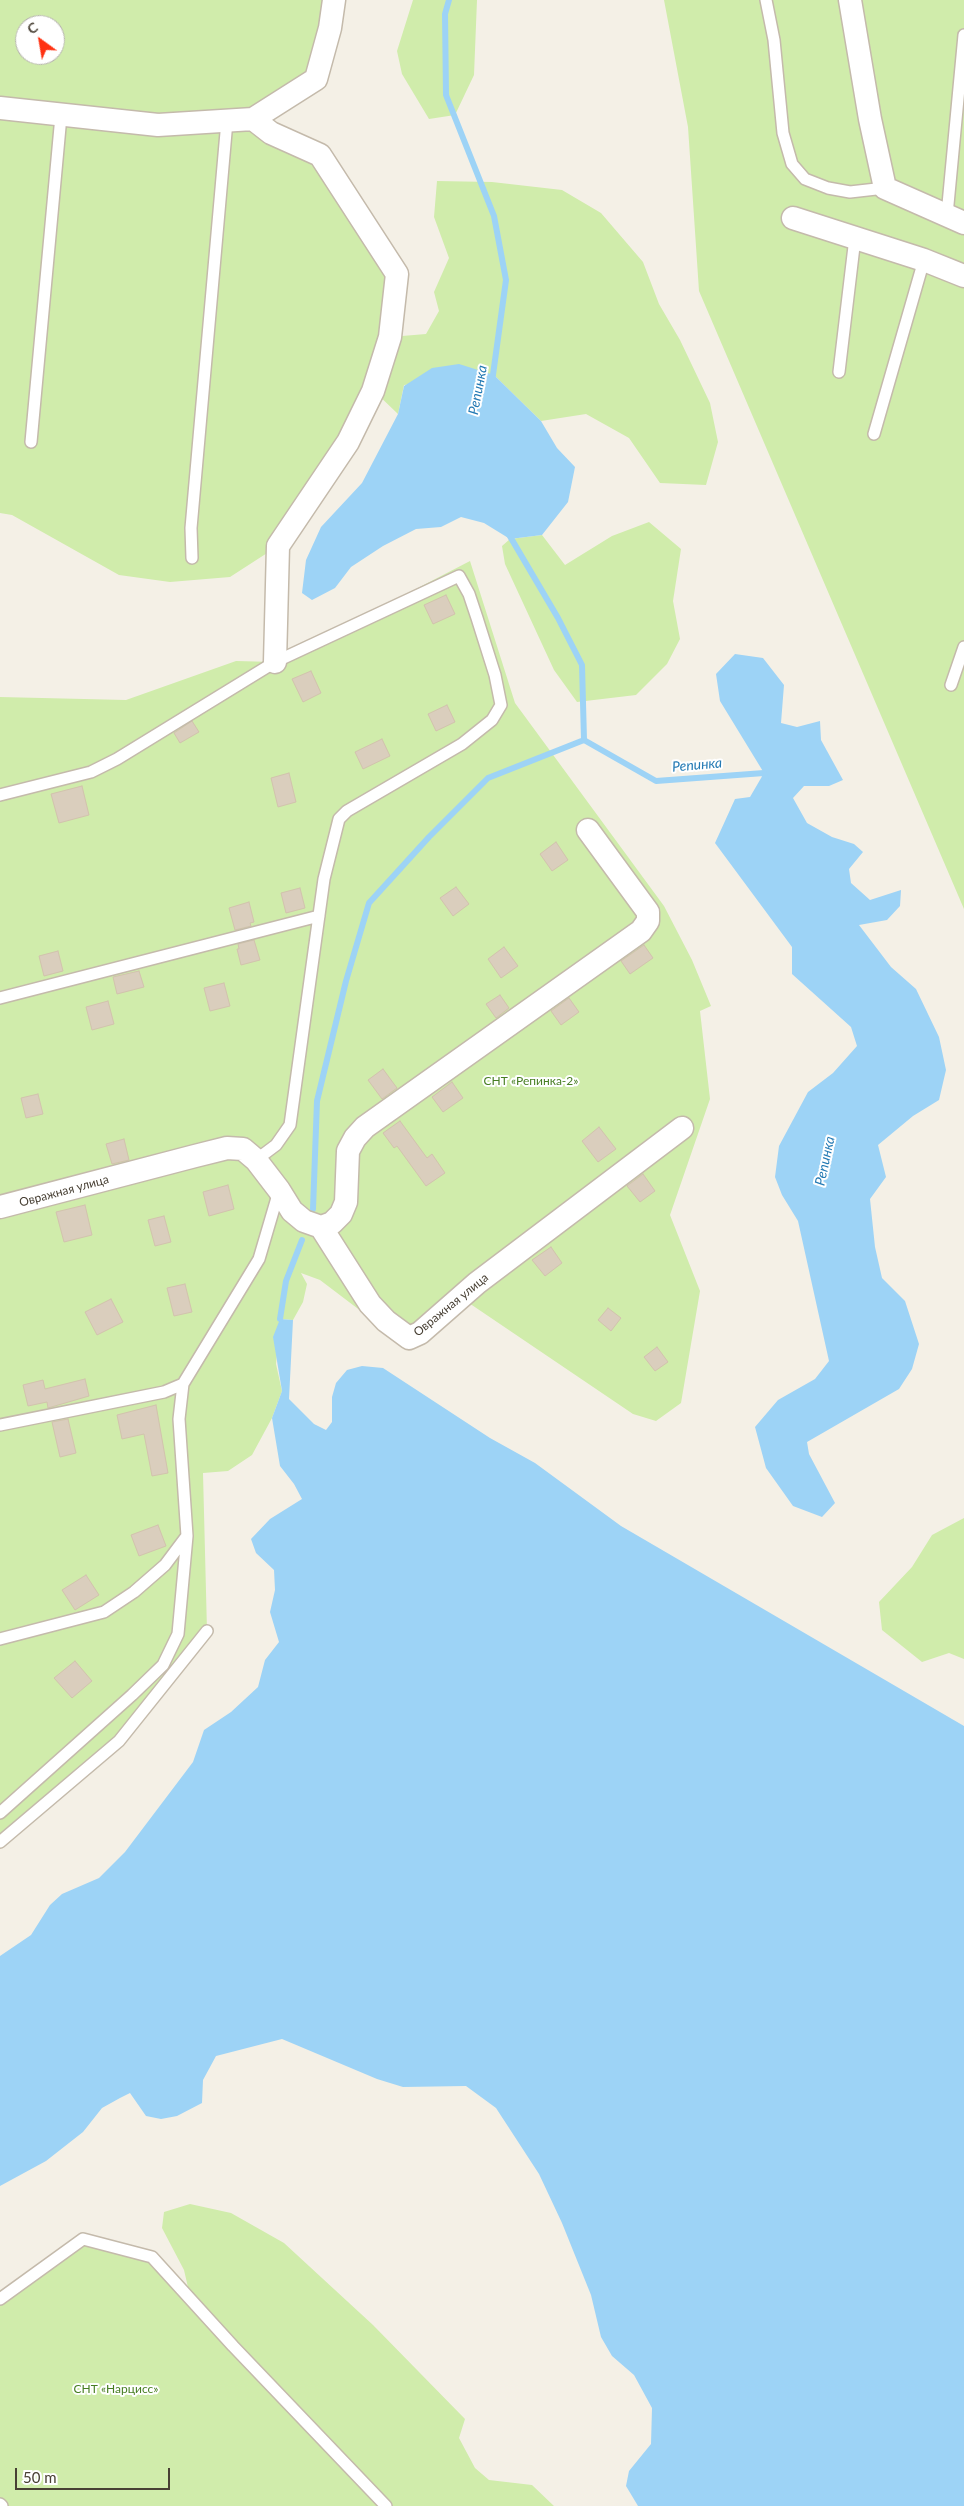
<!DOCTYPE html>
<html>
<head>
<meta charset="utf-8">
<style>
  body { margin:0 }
  #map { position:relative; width:964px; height:2506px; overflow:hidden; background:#f4f0e6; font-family:Lato,sans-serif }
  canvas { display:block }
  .north { position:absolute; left:15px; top:15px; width:50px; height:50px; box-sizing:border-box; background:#fff; border:1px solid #b6b3ae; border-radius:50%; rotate:328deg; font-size:14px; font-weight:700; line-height:20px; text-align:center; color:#484034 }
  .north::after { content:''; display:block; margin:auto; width:18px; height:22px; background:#ff3212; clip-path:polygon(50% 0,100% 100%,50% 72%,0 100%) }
  .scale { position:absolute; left:15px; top:2468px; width:155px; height:22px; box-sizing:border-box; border:2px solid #484034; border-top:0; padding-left:6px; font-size:15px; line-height:18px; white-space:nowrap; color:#484034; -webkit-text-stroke:4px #fff; paint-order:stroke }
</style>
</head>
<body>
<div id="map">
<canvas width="964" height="2506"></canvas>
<div class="north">С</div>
<div class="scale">50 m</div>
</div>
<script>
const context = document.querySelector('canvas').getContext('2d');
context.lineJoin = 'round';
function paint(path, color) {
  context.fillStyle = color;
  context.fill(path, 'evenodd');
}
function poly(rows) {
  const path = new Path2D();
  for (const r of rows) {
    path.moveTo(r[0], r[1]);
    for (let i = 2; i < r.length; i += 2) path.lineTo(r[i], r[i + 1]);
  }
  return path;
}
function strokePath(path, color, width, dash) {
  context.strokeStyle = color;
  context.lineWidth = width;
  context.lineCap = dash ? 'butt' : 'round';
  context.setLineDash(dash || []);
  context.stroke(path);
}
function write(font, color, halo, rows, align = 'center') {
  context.font = font + ' Lato,sans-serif';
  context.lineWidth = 4;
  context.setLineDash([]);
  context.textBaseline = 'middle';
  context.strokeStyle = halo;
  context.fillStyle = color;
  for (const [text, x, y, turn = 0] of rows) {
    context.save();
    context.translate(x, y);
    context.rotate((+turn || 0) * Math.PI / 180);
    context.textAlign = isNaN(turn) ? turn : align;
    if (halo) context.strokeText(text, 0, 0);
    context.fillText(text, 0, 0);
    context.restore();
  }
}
paint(poly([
  [0,0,334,0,316,79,254,119,320,155,397,274,390,337,426,334,439,311,434,292,449,258,434,217,437,181,492,182,562,190,601,213,643,262,659,304,680,340,710,403,718,442,706,485,660,483,629,438,586,414,541,421,494,375,404,385,398,414,374,391,278,546,230,577,170,582,119,575,12,515,0,513],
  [25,25,55,25,55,55,25,55],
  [413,0,477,0,474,75,455,115,429,119,402,74,397,51],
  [664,0,964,0,964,909,699,291,688,127],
  [649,522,681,549,673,601,680,639,667,664,636,695,577,702,554,670,505,564,502,546,510,539,542,535,565,565,612,536],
  [470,561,515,703,664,906,692,960,711,1006,700,1011,710,1099,670,1215,700,1291,681,1403,656,1421,633,1414,463,1299,407,1346,320,1280,301,1273,307,1284,303,1302,293,1320,280,1319,276,1364,282,1391,272,1418,252,1455,228,1471,203,1473,207,1631,119,1741,0,1842,0,697,126,700,236,661,275,662],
  [964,1518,964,1659,949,1653,922,1662,882,1630,879,1602,912,1567,932,1535],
  [190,2204,231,2213,284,2243,373,2325,465,2419,459,2438,475,2468,489,2480,532,2485,554,2506,0,2506,0,2299,83,2239,152,2257,190,2296,184,2270,162,2228,164,2212]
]), '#d0ecab');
paint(poly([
  [459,364,494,375,541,421,557,448,575,467,568,502,542,535,510,539,484,523,461,517,441,527,416,529,383,546,351,567,335,588,312,600,302,593,306,560,321,527,362,483,398,414,404,386,432,368],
  [735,654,763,658,784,685,781,723,797,727,820,721,821,740,843,780,829,786,804,786,793,798,807,823,832,837,854,844,863,852,849,869,851,883,870,900,901,890,900,906,887,920,859,925,891,967,916,989,939,1037,946,1070,939,1100,913,1116,878,1145,886,1177,870,1199,875,1247,882,1278,905,1301,919,1344,912,1369,899,1389,807,1442,809,1454,835,1503,822,1517,793,1506,766,1468,755,1427,778,1400,815,1379,829,1361,798,1221,782,1195,775,1177,779,1146,808,1092,833,1073,857,1046,851,1027,792,974,792,947,715,843,735,799,750,797,764,773,720,701,716,674],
  [280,1319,293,1320,289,1399,314,1424,326,1430,332,1422,332,1397,336,1383,347,1370,362,1366,383,1368,490,1438,535,1463,621,1526,964,1726,964,2506,638,2506,626,2486,629,2471,651,2444,652,2408,634,2375,612,2356,601,2337,591,2295,562,2223,539,2174,496,2108,466,2086,403,2087,377,2079,282,2039,216,2056,203,2080,202,2103,177,2116,161,2119,146,2116,130,2093,120,2098,102,2108,83,2132,46,2161,0,2186,0,1956,31,1935,50,1905,62,1894,99,1878,125,1852,193,1762,204,1730,231,1712,258,1687,265,1660,279,1642,270,1612,275,1590,274,1570,256,1553,251,1539,270,1519,302,1499,294,1484,280,1466,272,1418,282,1391,273,1337]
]), '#9dd3f6');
strokePath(poly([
  [449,0,445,14,446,95,494,216,506,280,492,382],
  [508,533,558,618,582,665,584,740,656,781,764,773,766,780],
  [313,1209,317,1101,346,981,369,903,429,837,488,778,584,740],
  [280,1319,286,1281,302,1240]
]), '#9dd3f6', 6);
const building = poly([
  [446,595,455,614,433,624,424,605,446,595],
  [311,671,321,693,303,702,292,679,311,671],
  [447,705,455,722,436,731,428,714,447,705],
  [192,721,199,732,180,743,174,733,192,721],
  [382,739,390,756,363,769,355,752,382,739],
  [289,773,296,802,278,807,271,778,289,773],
  [82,786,89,815,59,823,51,794,82,786],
  [556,842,568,860,552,871,540,854,556,842],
  [456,887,469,904,453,916,440,898,456,887],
  [300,888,305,908,286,913,281,893,300,888],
  [249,902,254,922,250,923,251,926,235,930,229,908,249,902],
  [254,940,260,960,241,965,237,949,239,949,238,944,254,940],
  [644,945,653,958,630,974,621,961,644,945],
  [504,947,518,966,501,978,488,959,504,947],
  [58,951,63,971,44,976,39,956,58,951],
  [139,971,144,987,117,994,113,977,139,971],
  [224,983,230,1006,210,1011,204,988,224,983],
  [500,995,509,1008,496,1018,486,1004,500,995],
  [569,998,579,1012,561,1025,551,1011,569,998],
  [108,1001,114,1024,92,1030,86,1007,108,1001],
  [383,1069,397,1088,382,1099,368,1080,383,1069],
  [452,1082,463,1098,443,1112,432,1097,452,1082],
  [38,1094,43,1114,26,1118,21,1098,38,1094],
  [400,1121,427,1158,432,1154,445,1173,426,1186,397,1146,394,1148,383,1133,400,1121],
  [599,1127,616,1149,598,1162,582,1141,599,1127],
  [124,1139,129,1160,112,1164,106,1144,124,1139],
  [643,1174,655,1191,640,1202,627,1186,643,1174],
  [228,1185,234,1209,209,1216,203,1192,228,1185],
  [85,1205,92,1235,64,1242,56,1212,85,1205],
  [164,1216,171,1242,155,1246,148,1220,164,1216],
  [551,1247,562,1263,545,1276,532,1260,551,1247],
  [185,1284,192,1312,174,1316,167,1288,185,1284],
  [111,1299,123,1322,97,1335,85,1312,111,1299],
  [608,1308,621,1318,611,1331,598,1320,608,1308],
  [657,1347,668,1362,655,1371,644,1357,657,1347],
  [85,1379,89,1396,48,1408,47,1402,28,1406,23,1385,43,1380,45,1389,85,1379],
  [156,1405,168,1473,152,1476,144,1434,122,1439,117,1415,156,1405],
  [68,1419,76,1453,60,1457,52,1422,68,1419],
  [158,1525,166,1546,139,1556,131,1535,158,1525],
  [86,1575,99,1595,75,1610,62,1590,86,1575],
  [75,1661,92,1681,72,1698,54,1678,75,1661]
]);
paint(building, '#dacebd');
strokePath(building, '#d2c3ad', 1);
const lane = poly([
  [766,0,774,40,783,133,792,164,805,179,828,188,850,192,885,188],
  [947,215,964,35],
  [839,372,855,238],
  [874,434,924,260],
  [31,442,61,116],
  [192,558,191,528,227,121],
  [951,685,964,647],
  [0,795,91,772,117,759,275,662,459,576,469,594,477,618,495,675,501,705,492,720,462,744,347,811,339,819,324,879,290,1125,276,1145,256,1160],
  [0,998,319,916],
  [0,1425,164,1392,183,1384],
  [0,1639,104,1612,134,1592,165,1565,186,1537],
  [0,1813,132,1695,163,1665,178,1634,187,1536,179,1419,183,1384,259,1259,279,1191],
  [0,1842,119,1741,207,1631],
  [0,2299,83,2239,152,2257,233,2346,386,2506],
  [0,2504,2,2506]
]);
const street = poly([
  [850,0,870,119,885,188,964,223],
  [0,108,158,125,253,119,316,79,330,28,334,0],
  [253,119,271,133,320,155,397,274,390,337,373,391,348,442,278,546,275,662],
  [793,218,924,260,964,276],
  [0,1207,195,1156,227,1148,243,1149,256,1160,279,1190,292,1211,304,1221,321,1227,370,1304,386,1321,409,1338,420,1333,477,1283,682,1128],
  [321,1227,332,1223,341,1214,346,1202,348,1151,355,1138,365,1127,641,931,648,921,648,912,588,830]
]);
strokePath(lane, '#c4baab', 14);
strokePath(street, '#c4baab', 25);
strokePath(lane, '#fff', 11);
strokePath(street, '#fff', 22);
write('12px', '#477e23', '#fff', [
  ["СНТ «Репинка-2»",531,1081],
  ["СНТ «Нарцисс»",116,2389]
]);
write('12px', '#484034', '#fff', [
  ["Овражная улица",64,1191,-15],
  ["Овражная улица",451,1305,-39]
]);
write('italic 14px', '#247ab4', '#fff', [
  ["Репинка",478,390,-79],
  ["Репинка",697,765,-5],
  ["Репинка",825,1161,-78]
]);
</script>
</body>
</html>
